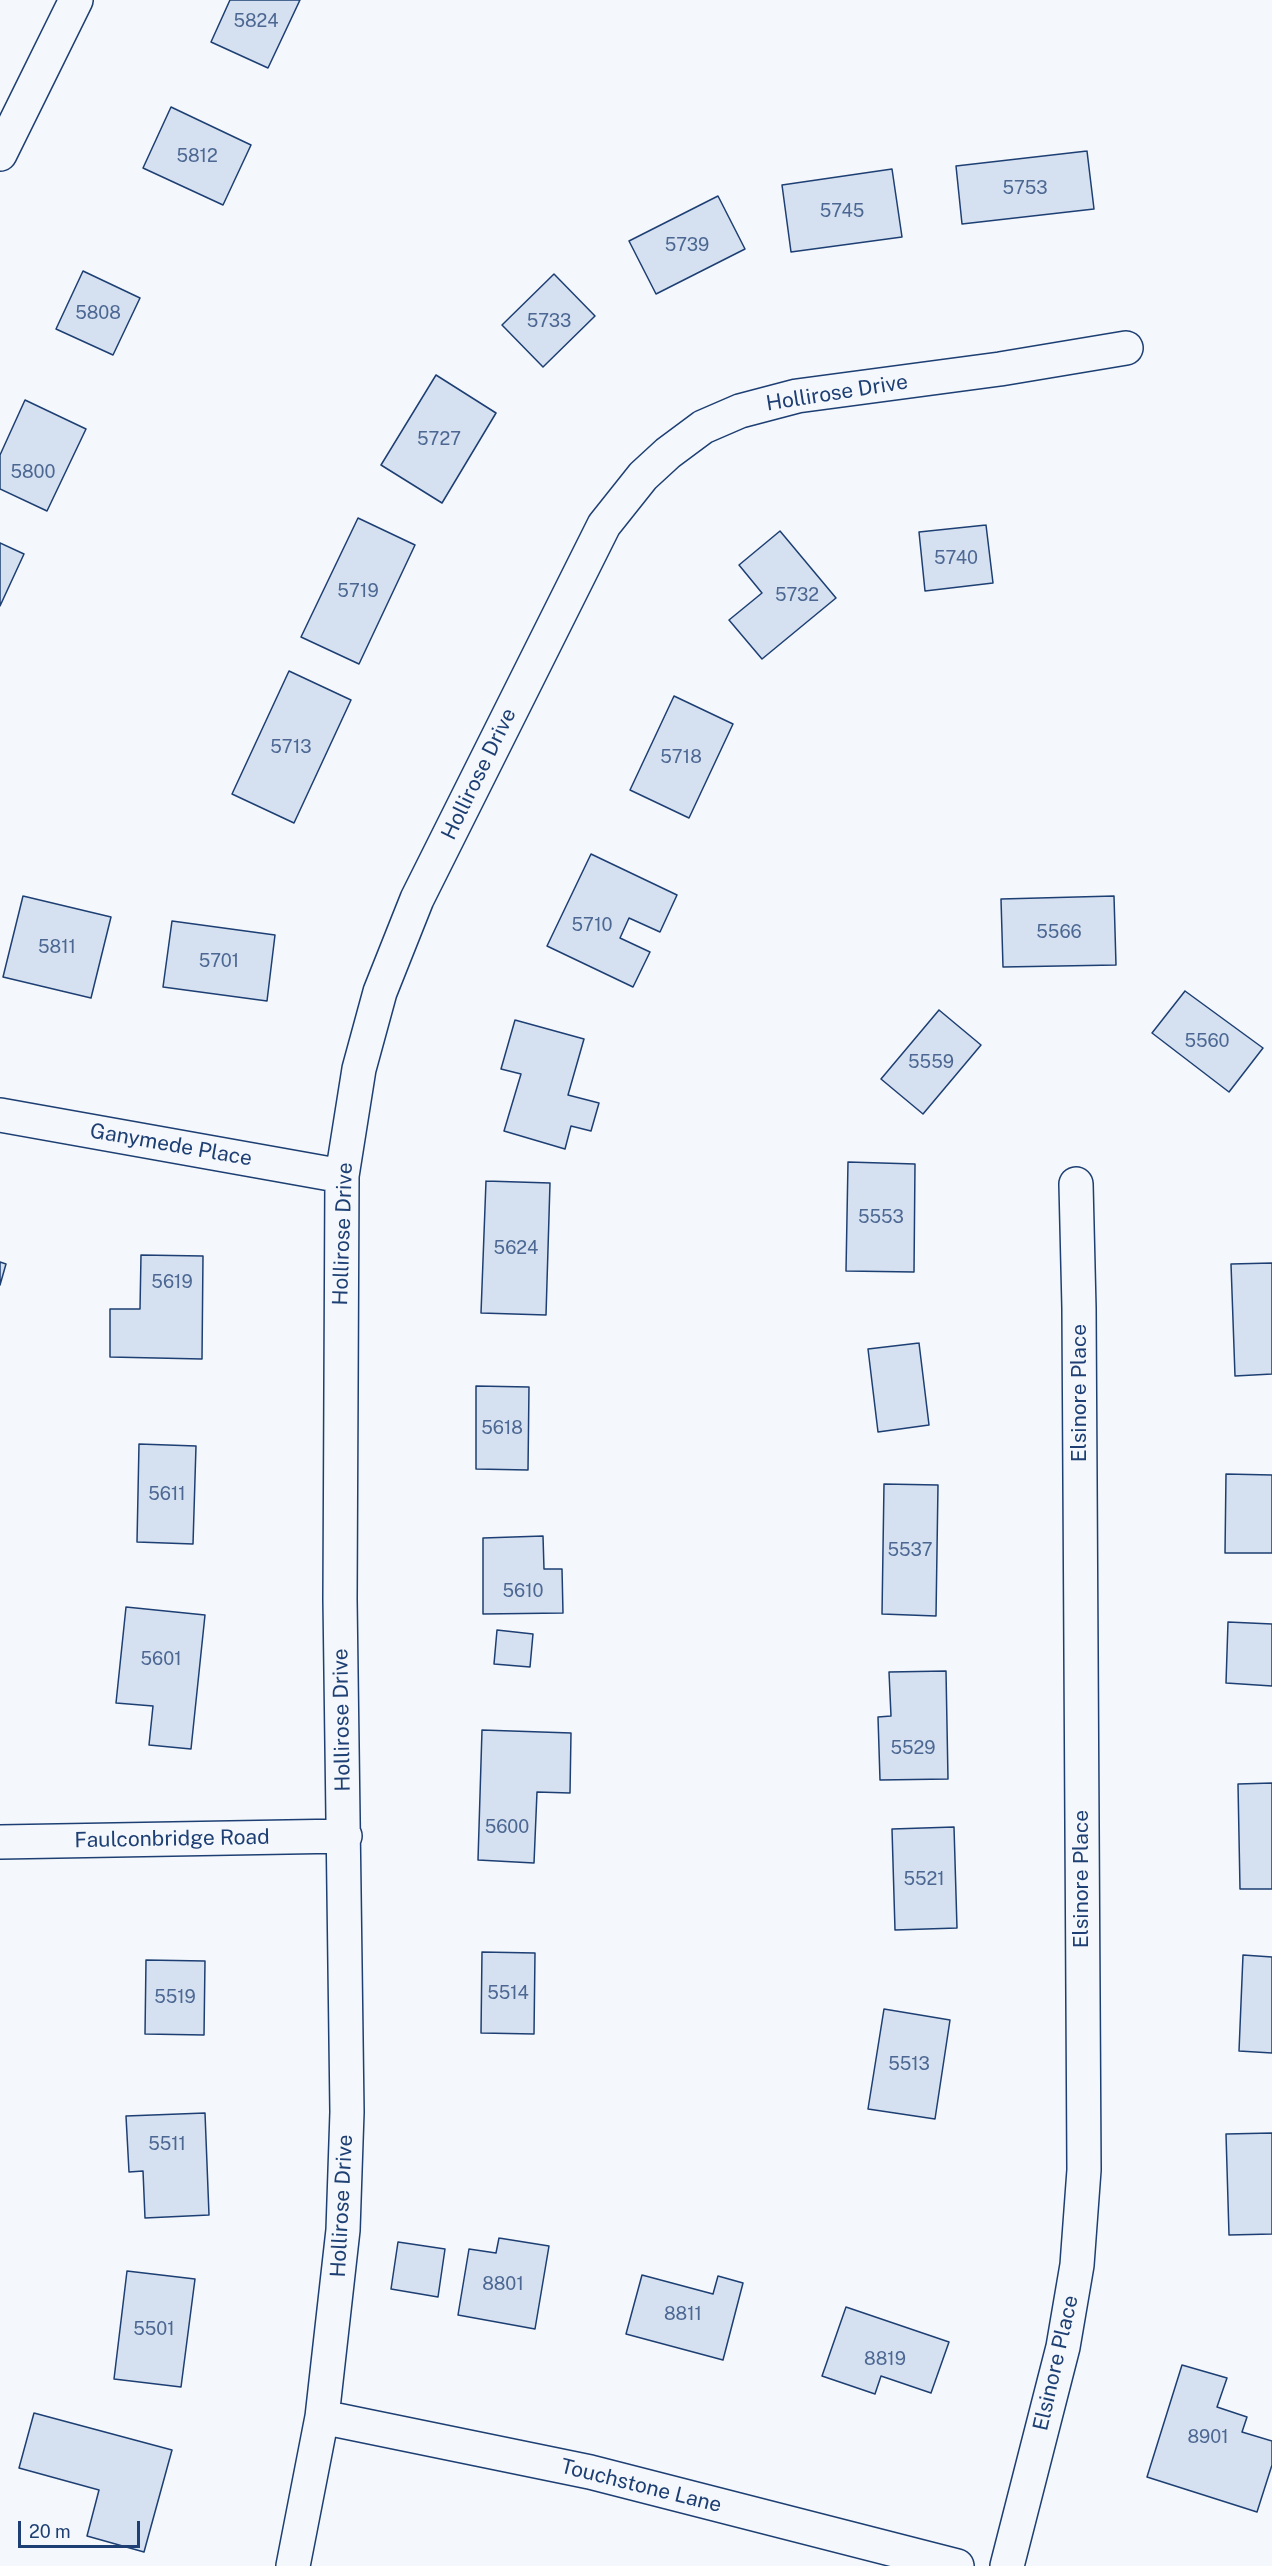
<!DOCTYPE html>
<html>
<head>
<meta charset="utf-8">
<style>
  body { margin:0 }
  #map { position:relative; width:1272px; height:2566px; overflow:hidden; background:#f4f7fb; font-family:"Public Sans",sans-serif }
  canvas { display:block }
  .scale { position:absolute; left:18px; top:2521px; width:122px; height:27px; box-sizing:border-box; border:3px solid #1d3f73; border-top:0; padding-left:8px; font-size:18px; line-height:21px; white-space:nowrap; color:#1d3f73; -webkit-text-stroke:4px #f4f7fb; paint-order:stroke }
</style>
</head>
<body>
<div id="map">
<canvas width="1272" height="2566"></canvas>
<div class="scale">20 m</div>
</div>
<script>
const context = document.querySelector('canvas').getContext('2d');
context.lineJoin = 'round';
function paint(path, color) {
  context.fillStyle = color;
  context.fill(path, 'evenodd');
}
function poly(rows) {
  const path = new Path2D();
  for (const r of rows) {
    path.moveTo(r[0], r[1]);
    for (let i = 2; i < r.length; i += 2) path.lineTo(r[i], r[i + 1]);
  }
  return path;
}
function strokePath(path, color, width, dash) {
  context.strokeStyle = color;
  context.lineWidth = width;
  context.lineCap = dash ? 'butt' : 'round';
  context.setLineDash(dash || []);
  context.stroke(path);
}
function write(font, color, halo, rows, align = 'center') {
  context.font = font + ' "Public Sans",sans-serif';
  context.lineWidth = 4.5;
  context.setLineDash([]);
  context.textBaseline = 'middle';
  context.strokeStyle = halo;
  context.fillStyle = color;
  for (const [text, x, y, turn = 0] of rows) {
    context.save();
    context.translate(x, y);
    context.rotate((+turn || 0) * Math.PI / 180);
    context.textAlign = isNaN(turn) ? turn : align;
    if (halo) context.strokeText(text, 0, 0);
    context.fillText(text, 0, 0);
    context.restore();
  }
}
const building = poly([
  [230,0,300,0,268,68,211,42,230,0],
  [171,107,251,145,223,205,143,168,171,107],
  [1087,151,1094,209,962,224,956,166,1087,151],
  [892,169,902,237,791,252,782,185,892,169],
  [718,196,745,249,656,294,629,241,718,196],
  [83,271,140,298,113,355,56,329,83,271],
  [554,274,595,316,543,367,502,325,554,274],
  [436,375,496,413,442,503,381,465,436,375],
  [25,400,86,429,47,511,0,489,0,455,25,400],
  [358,518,415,545,359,664,301,637,358,518],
  [986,525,993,583,925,591,919,532,986,525],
  [780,531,836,598,762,659,729,620,762,593,739,565,780,531],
  [0,543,24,554,0,606,0,543],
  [289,671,351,700,294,823,232,794,289,671],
  [674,696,733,724,689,818,630,790,674,696],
  [591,854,677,895,660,932,629,918,620,938,650,952,633,987,547,946,591,854],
  [23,896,111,917,91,998,3,977,23,896],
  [1114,896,1116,965,1003,967,1001,899,1114,896],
  [172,921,275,935,267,1001,163,987,172,921],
  [1185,991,1263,1048,1229,1092,1152,1033,1185,991],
  [939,1010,981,1045,923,1114,881,1079,939,1010],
  [515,1020,584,1039,568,1095,599,1103,591,1131,571,1126,565,1149,504,1131,521,1074,501,1069,515,1020],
  [848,1162,915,1164,914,1272,846,1271,848,1162],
  [486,1181,550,1183,546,1315,481,1313,486,1181],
  [141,1255,203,1256,202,1359,110,1357,110,1309,140,1309,141,1255],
  [0,1262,6,1264,0,1285,0,1262],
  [1272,1263,1272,1374,1235,1376,1231,1264,1272,1263],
  [919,1343,929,1425,878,1432,868,1349,919,1343],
  [476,1386,529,1387,528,1470,476,1469,476,1386],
  [139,1444,196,1446,193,1544,137,1542,139,1444],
  [1226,1474,1272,1475,1272,1553,1225,1553,1226,1474],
  [884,1484,938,1485,936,1616,882,1614,884,1484],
  [543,1536,544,1569,562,1569,563,1613,483,1614,483,1538,543,1536],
  [126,1607,205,1615,191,1749,149,1745,153,1706,116,1703,126,1607],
  [1228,1622,1272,1624,1272,1686,1226,1683,1228,1622],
  [497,1630,533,1634,530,1667,494,1664,497,1630],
  [946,1671,948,1779,880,1780,878,1717,891,1716,889,1672,946,1671],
  [482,1730,571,1733,570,1793,537,1792,534,1863,478,1860,482,1730],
  [1272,1783,1272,1889,1240,1889,1238,1784,1272,1783],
  [954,1827,957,1928,895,1930,892,1829,954,1827],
  [482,1952,535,1953,534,2034,481,2033,482,1952],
  [1243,1955,1272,1957,1272,2053,1239,2051,1243,1955],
  [146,1960,205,1961,204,2035,145,2034,146,1960],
  [884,2009,950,2020,935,2119,868,2109,884,2009],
  [205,2113,209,2215,145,2218,143,2171,129,2172,126,2116,205,2113],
  [1272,2133,1272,2234,1229,2235,1226,2134,1272,2133],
  [499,2238,549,2246,535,2329,458,2315,469,2249,496,2253,499,2238],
  [398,2242,445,2249,438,2297,391,2289,398,2242],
  [127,2271,195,2279,181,2387,114,2379,127,2271],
  [642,2275,713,2294,718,2276,743,2283,723,2360,626,2334,642,2275],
  [846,2307,949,2342,931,2393,881,2376,875,2394,822,2376,846,2307],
  [1182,2365,1227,2378,1217,2407,1247,2417,1242,2432,1272,2441,1272,2465,1257,2512,1147,2477,1182,2365],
  [34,2413,172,2450,144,2552,87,2536,99,2490,19,2468,34,2413]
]);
paint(building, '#d5e0f0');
strokePath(building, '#1d3f73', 1.5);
const minor = poly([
  [0,154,76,0],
  [0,1115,342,1176],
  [0,1842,345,1836],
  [322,2417,590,2472,957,2566],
  [293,2566,322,2417,343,2230,347,2112,340,1599,342,1176,359,1069,380,992,417,899,604,525,643,476,668,453,703,427,740,411,797,396,1000,369,1126,348],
  [1007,2566,1063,2347,1077,2265,1084,2170,1079,1308,1076,1184]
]);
strokePath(minor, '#1d3f73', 36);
strokePath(minor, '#f4f7fb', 33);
write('18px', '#4b6792', null, [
  ["5824",256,21],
  ["5812",197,156],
  ["5753",1025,188],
  ["5745",842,211],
  ["5739",687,245],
  ["5808",98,313],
  ["5733",549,321],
  ["5727",439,439],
  ["5800",33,472],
  ["5740",956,558],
  ["5719",358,591],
  ["5732",797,595],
  ["5713",291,747],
  ["5718",681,757],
  ["5710",592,925],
  ["5566",1059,932],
  ["5811",57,947],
  ["5701",219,961],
  ["5560",1207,1041],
  ["5559",931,1062],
  ["5553",881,1217],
  ["5624",516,1248],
  ["5619",172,1282],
  ["5618",502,1428],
  ["5611",167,1494],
  ["5537",910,1550],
  ["5610",523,1591],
  ["5601",161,1659],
  ["5529",913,1748],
  ["5600",507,1827],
  ["5521",924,1879],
  ["5514",508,1993],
  ["5519",175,1997],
  ["5513",909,2064],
  ["5511",167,2144],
  ["8801",503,2284],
  ["8811",683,2314],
  ["5501",154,2329],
  ["8819",885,2359],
  ["8901",1208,2437]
]);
write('21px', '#1d3f73', '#f4f7fb', [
  ["Hollirose Drive",837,393,-9],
  ["Hollirose Drive",479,774,-64],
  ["Ganymede Place",171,1145,10],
  ["Hollirose Drive",343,1234,-88],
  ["Elsinore Place",1080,1393,-90],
  ["Hollirose Drive",342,1720,-91],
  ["Faulconbridge Road",172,1839,-1],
  ["Elsinore Place",1082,1879,-90],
  ["Hollirose Drive",342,2206,-87],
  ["Elsinore Place",1056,2363,-77],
  ["Touchstone Lane",641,2486,14]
]);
</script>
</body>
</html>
